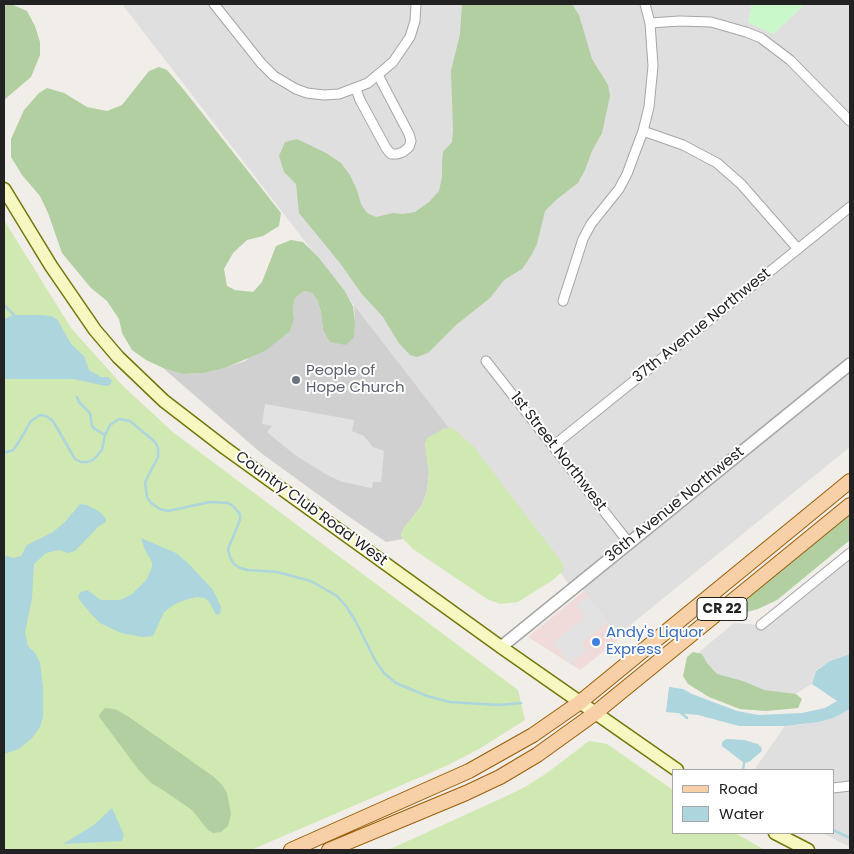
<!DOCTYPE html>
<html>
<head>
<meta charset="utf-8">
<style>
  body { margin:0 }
  #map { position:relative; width:854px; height:854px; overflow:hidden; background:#f1eee9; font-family:Poppins,sans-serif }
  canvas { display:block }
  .frame { position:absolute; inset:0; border:5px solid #222; pointer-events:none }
  .legend { position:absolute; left:672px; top:769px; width:162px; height:65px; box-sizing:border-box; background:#fff; border:1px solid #a7a7a7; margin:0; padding:6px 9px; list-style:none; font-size:15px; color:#222 }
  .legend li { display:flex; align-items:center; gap:10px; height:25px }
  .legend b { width:25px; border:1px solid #a7a7a7 }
</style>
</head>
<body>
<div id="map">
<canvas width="854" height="854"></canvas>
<div class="frame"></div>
<ul class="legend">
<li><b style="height:6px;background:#f8d0a7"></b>Road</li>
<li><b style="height:14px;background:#acd5dd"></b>Water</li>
</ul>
</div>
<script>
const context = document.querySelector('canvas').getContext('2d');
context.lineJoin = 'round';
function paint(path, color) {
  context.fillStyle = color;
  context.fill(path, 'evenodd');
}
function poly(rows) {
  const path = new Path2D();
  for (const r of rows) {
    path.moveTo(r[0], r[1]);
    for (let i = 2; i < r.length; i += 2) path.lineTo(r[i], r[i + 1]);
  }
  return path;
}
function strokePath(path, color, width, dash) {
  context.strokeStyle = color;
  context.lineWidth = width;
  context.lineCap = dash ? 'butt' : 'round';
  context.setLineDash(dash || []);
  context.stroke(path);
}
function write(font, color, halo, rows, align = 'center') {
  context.font = font + ' Poppins,sans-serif';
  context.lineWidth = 4;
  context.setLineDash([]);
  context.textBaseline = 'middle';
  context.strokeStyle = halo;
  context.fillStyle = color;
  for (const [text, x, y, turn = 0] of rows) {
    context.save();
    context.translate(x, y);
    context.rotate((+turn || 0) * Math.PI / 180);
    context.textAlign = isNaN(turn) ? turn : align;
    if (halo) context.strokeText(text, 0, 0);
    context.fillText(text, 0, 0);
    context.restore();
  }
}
paint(poly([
  [122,4,752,4,748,22,773,34,805,4,850,4,850,447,618,635,578,584,572,588],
  [850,553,850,654,830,661,816,670,812,684,778,704,719,693,692,658,734,623,761,625],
  [850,709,850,847,822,833,833,833,833,770,754,770,785,726,804,724,833,718]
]), '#e0dfdf');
paint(poly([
  [584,591,618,635,617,641,580,670,528,637]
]), '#f1dada');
paint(poly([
  [304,291,312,293,317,299,321,312,323,330,355,322,354,305,449,428,445,428,425,443,429,472,427,491,422,505,404,528,401,534,403,539,386,542,345,514,261,453,163,368,182,374,204,373,225,368,245,361,294,318,293,307,295,298]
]), '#d0d0d0');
paint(poly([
  [4,220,71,328,124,387,174,433,518,690,525,720,479,749,446,766,251,850,4,850],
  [445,428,453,428,474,447,564,565,563,571,553,580,518,602,500,604,487,599,413,549,403,539,401,534,404,528,422,505,427,491,429,472,425,444,427,438,434,434],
  [589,741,607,744,673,790,673,833,735,833,765,850,388,850,500,799,525,787,547,773]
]), '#d0e8b2');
paint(poly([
  [11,4,27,11,35,26,40,42,40,55,31,77,4,100,4,6],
  [462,4,572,4,579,15,592,59,608,85,610,96,602,133,592,151,585,170,578,183,557,199,545,211,537,244,531,256,522,269,504,280,490,298,456,325,428,353,417,357,410,355,398,342,383,317,361,293,340,263,299,213,296,184,284,172,279,156,285,142,297,139,326,153,341,163,350,175,357,190,361,204,367,213,376,217,393,213,403,214,415,212,429,202,439,191,442,177,442,163,443,152,452,142,453,131,451,71,460,34],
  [159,67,167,70,184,90,281,213,279,226,263,236,247,240,233,253,224,269,227,286,235,290,253,292,262,282,276,246,291,240,303,242,319,258,344,290,353,306,355,322,354,337,346,345,330,342,323,330,321,312,317,299,312,293,304,291,295,298,293,307,294,318,290,331,265,351,225,368,204,373,182,374,163,368,146,360,132,350,122,333,119,319,107,301,91,288,62,253,48,213,40,196,22,175,11,157,11,139,24,110,39,93,47,88,64,93,87,107,107,111,122,105,149,71],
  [850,509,850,540,777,600,758,609,747,612,741,605,740,598],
  [693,652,702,654,707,663,717,674,743,681,764,690,796,694,802,699,798,708,766,711,740,709,709,697,688,684,683,676,687,657],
  [105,708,115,709,129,717,214,777,222,785,227,793,231,814,228,826,221,832,213,833,208,830,192,810,163,790,151,783,138,769,100,718,99,715]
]), '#b1cfa0');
paint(poly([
  [752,4,805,4,773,34,748,22]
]), '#c9f8ca');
paint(poly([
  [265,404,354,420,352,431,364,436,373,447,384,451,381,482,373,482,372,488,342,482,327,475,295,455,267,432,272,426,262,424],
  [587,596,608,622,581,643,587,651,570,664,553,642,585,617,576,605]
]), '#e2e2e2');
paint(poly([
  [14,315,42,315,51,316,57,319,71,344,84,356,89,370,101,377,108,377,112,381,110,385,106,386,73,379,4,379,4,319],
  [80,504,87,505,100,512,106,519,106,522,99,526,75,551,68,553,59,550,46,553,34,564,32,598,25,633,28,646,36,654,40,663,43,687,43,717,40,727,32,738,19,749,4,754,4,555,13,558,21,556,27,545,53,532,65,522],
  [141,538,176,553,189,564,213,590,221,607,220,614,216,615,210,603,205,598,197,597,185,600,175,604,164,612,153,636,142,637,121,633,100,623,92,615,79,599,78,596,81,592,87,590,101,600,120,600,131,595,147,579,152,567,152,562,145,550],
  [850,654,850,709,833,718,818,722,785,726,739,726,698,715,666,712,669,687,683,689,692,694,737,711,758,715,802,713,825,708,837,701,812,684,816,671,830,661],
  [726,739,744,740,758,744,761,747,762,751,749,762,744,763,722,746,722,742],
  [112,808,124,835,122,841,63,844,94,825]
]), '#acd5dd');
strokePath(poly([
  [4,305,14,315],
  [77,397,79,402,90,413,92,426,95,429,105,435],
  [4,453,13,450,17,445,31,421,40,415,46,416,53,421,75,459,81,462,87,462,93,460,102,450,105,435,110,425,119,419,130,421,155,442,158,448,158,457,145,482,147,497,151,503,160,509,168,511,210,502,228,503,232,505,240,514,240,520,228,549,230,557,234,564,240,568,248,570,277,572,311,581,337,596,346,606,356,622,375,660,384,673,396,683,427,696,450,702,499,705,521,703],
  [680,712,687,718],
  [743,770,744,763],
  [833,830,850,838]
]), '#acd5dd', 2.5);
const minor = poly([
  [214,4,261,63,274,76,296,89,307,93,324,95,339,94,368,83,393,62,410,37,415,21,416,4],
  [650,23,680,21,711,22,746,32,761,38,790,60,850,121],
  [356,89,360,100,386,148,391,154,397,154,403,152,409,147,411,141,409,134,378,75],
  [643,131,683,145,717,163,741,184,798,249],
  [563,301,583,239,591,224,619,189,627,174,643,131,649,107,653,66,650,23,645,4],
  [486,361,629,543],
  [553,446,850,207],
  [761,625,850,553],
  [833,788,850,786]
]);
const tertiary = poly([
  [501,647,850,364]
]);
const secondary = poly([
  [4,189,51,266,95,330,118,357,164,401,225,448,501,647,677,770],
  [775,833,808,850]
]);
const primary = poly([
  [291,850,469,771,533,735,579,703,850,481],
  [329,850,466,793,500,777,537,755,594,714,850,505]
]);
strokePath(minor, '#a6a6a6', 11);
strokePath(tertiary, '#a6a6a6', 14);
strokePath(secondary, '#73770a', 15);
strokePath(primary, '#995e07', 16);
strokePath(minor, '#fff', 9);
strokePath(tertiary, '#fff', 11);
strokePath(secondary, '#f7f7c1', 12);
strokePath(primary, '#f8d0a7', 14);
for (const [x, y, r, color] of [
  [296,380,5,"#6b7280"],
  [596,642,5,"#3f7fe0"]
]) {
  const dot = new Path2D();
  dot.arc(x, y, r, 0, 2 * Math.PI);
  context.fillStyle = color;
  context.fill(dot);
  strokePath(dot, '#fff', 2);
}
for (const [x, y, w] of [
  [722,609,50]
]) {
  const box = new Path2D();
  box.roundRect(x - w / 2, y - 11.5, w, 23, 4);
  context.fillStyle = '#fff';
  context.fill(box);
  strokePath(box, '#222', 1);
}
write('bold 14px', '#222', null, [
  ["CR 22",722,609]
]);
write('15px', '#222', '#fff', [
  ["37th Avenue Northwest",702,326,-39],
  ["1st Street Northwest",558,452,52],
  ["36th Avenue Northwest",675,505,-39],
  ["Country Club Road West",311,509,36]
]);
write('15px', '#5b616d', '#fff', [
  ["People of",306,371],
  ["Hope Church",306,388]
], 'left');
write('15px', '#366cbe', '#fff', [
  ["Andy's Liquor",606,633],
  ["Express",606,650]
], 'left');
</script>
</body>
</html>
